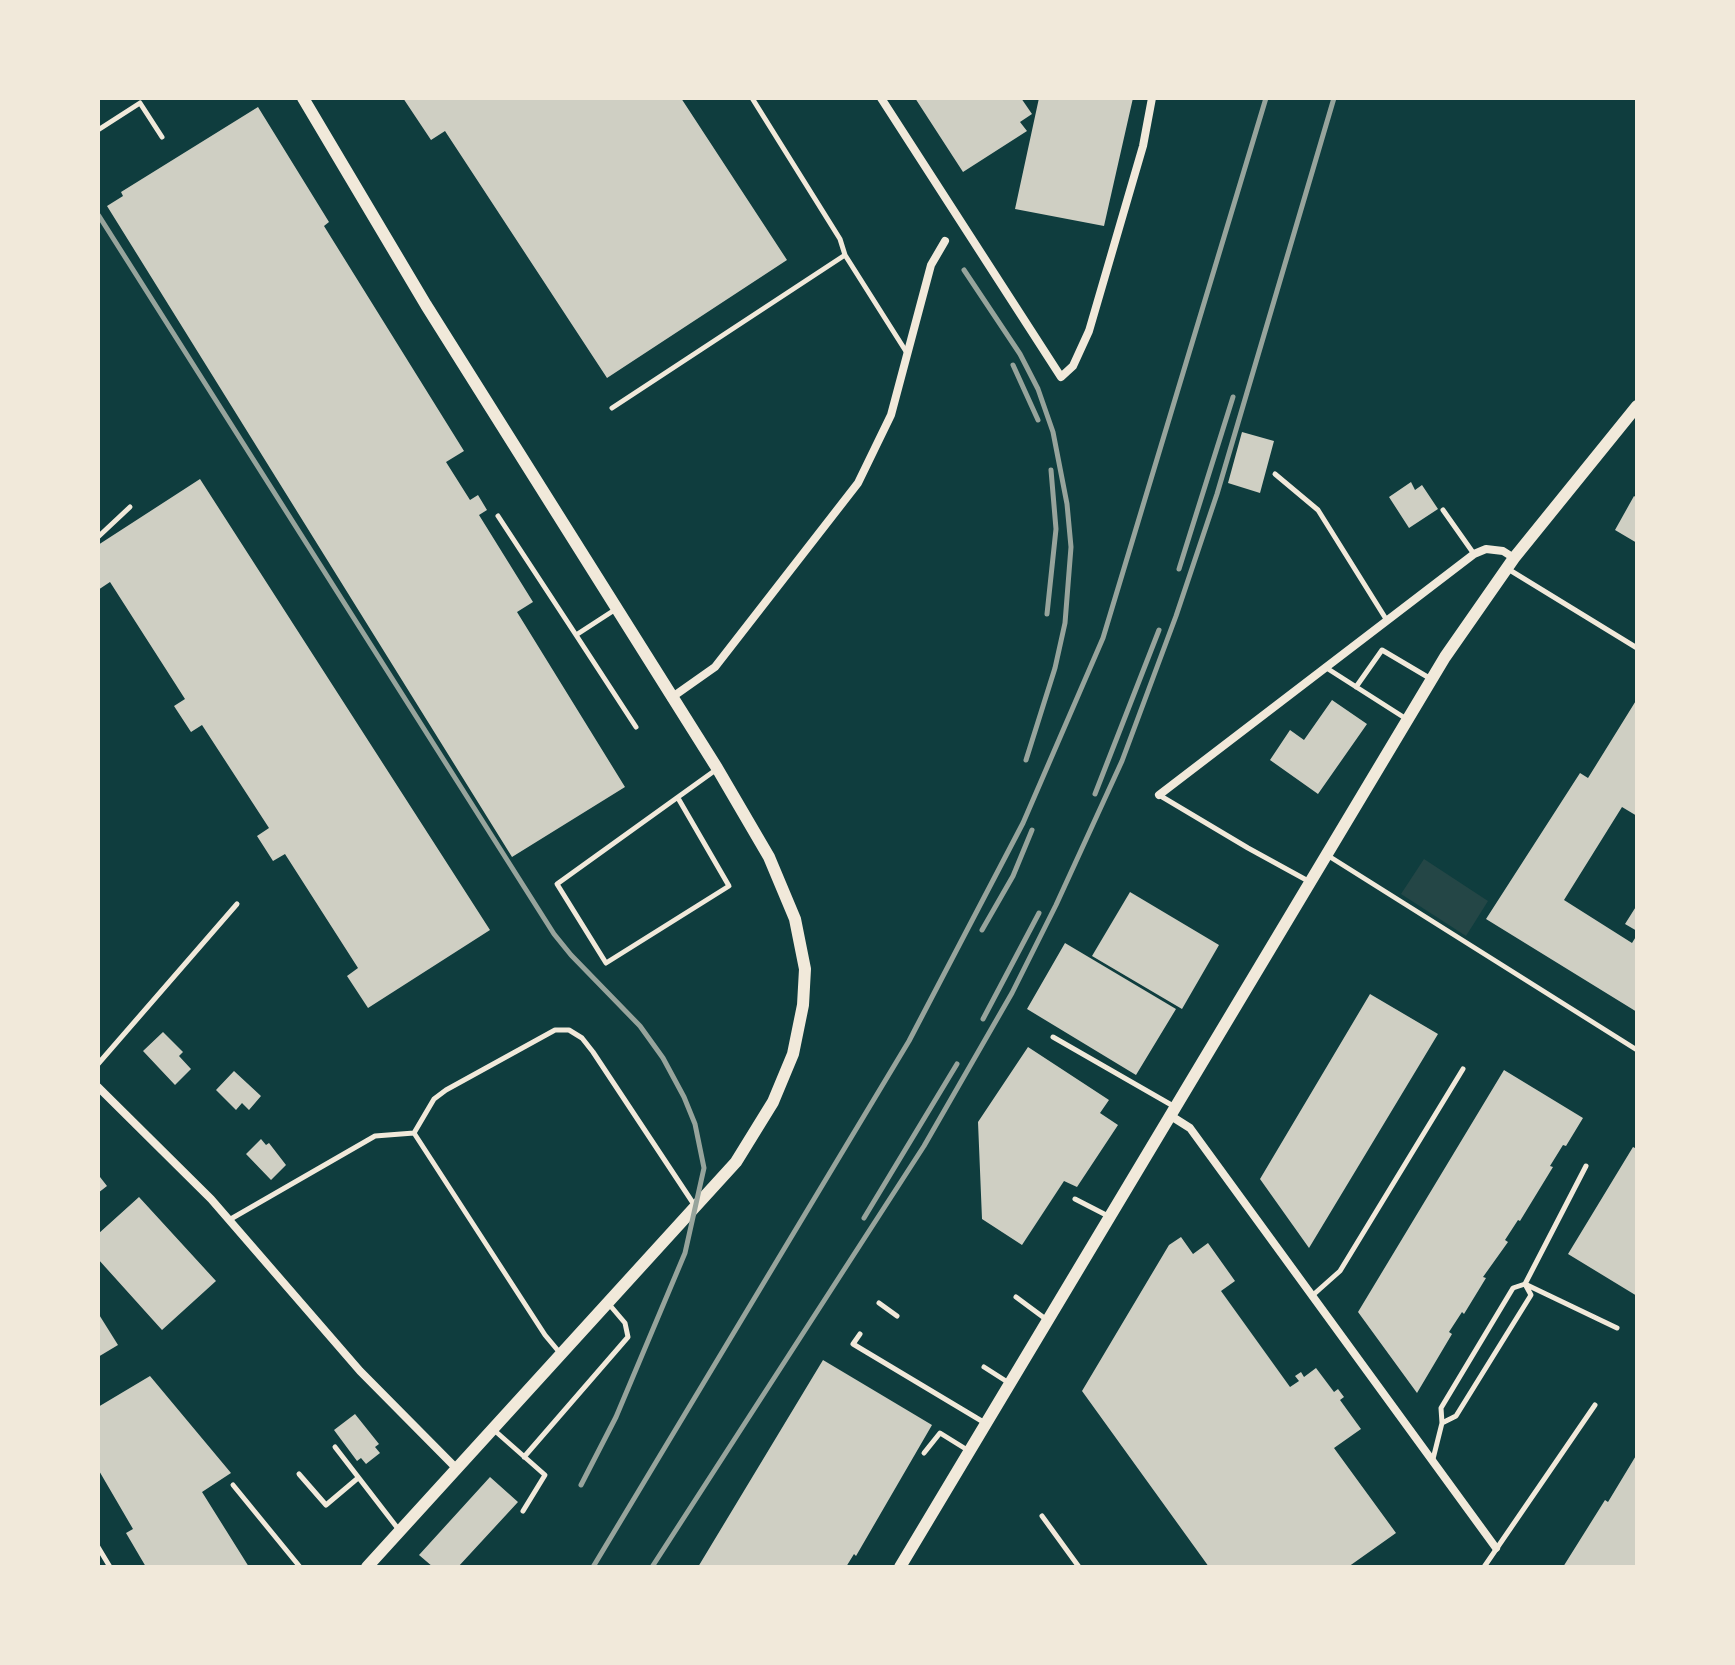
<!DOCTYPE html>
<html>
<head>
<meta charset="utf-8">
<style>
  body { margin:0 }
  #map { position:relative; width:1735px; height:1665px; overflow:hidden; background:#0f3d3e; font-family:Figtree,sans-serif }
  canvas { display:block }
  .frame { position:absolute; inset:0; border:100px solid #f1e9da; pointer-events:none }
</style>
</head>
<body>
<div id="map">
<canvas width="1735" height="1665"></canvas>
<div class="frame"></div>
</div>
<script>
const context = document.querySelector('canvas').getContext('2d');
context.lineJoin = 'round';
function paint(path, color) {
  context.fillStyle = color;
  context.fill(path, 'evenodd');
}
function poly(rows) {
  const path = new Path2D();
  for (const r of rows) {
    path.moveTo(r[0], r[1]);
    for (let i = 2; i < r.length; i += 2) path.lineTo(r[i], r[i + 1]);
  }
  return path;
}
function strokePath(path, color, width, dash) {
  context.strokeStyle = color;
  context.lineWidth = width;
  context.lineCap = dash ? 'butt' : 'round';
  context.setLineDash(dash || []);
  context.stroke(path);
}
paint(poly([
  [1424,859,1488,901,1466,936,1401,894]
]), '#244646');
paint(poly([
  [403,98,681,98,787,260,607,378,445,131,431,140],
  [915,98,1021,98,1032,114,1020,122,1027,131,963,172],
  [1039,98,1133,98,1104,226,1015,209],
  [258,107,329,222,324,226,464,451,446,462,470,500,478,495,487,510,479,515,533,602,517,612,625,787,512,857,107,206,123,196,121,192],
  [1242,432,1274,441,1260,493,1228,483],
  [200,479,490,930,368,1008,347,976,358,968,285,854,273,861,257,836,269,828,202,725,191,732,174,706,185,699,110,582,98,590,98,545],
  [1411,482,1415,490,1422,485,1438,509,1409,528,1389,497],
  [1634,496,1637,498,1637,543,1615,530],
  [1637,699,1637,816,1622,807,1564,900,1632,943,1637,935,1637,1012,1486,919,1580,773,1588,778],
  [1332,700,1367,724,1318,794,1270,760,1290,730,1304,740],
  [1130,892,1219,945,1182,1009,1092,956],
  [1637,905,1637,931,1625,924],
  [1065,943,1176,1009,1136,1075,1027,1009],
  [1370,994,1438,1034,1309,1248,1260,1179],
  [163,1032,183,1052,179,1056,191,1069,175,1085,143,1051],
  [1028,1047,1109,1100,1100,1113,1118,1125,1077,1187,1064,1181,1022,1245,982,1219,978,1122],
  [1504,1070,1583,1118,1566,1146,1563,1145,1550,1166,1553,1167,1520,1221,1518,1220,1505,1240,1508,1242,1483,1277,1486,1278,1464,1314,1462,1312,1449,1332,1452,1334,1417,1393,1358,1312],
  [234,1071,261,1096,249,1110,242,1103,236,1110,216,1090],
  [261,1139,266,1145,269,1143,286,1165,271,1180,246,1154],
  [1633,1147,1637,1149,1637,1296,1568,1254],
  [100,1177,107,1186,98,1193,98,1179],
  [139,1197,216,1281,162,1330,98,1259,98,1234],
  [1181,1237,1193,1254,1208,1243,1235,1281,1221,1291,1290,1387,1299,1381,1295,1376,1301,1372,1304,1377,1316,1368,1334,1392,1338,1389,1344,1397,1340,1400,1361,1429,1334,1448,1396,1533,1348,1567,1209,1567,1082,1391,1169,1245],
  [98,1313,118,1345,98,1357],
  [823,1360,932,1425,856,1556,854,1554,846,1567,698,1567],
  [150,1376,231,1473,202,1492,249,1567,146,1567,126,1533,133,1529,98,1469,98,1407],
  [355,1414,379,1444,375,1447,380,1453,366,1464,361,1458,357,1461,334,1430],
  [1637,1454,1637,1563,1635,1567,1563,1567,1605,1500,1608,1502],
  [490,1477,518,1502,458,1567,433,1567,419,1555]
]), '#cfcfc3');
strokePath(poly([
  [98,130,140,103,162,137],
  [845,255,907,353],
  [612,408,845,255,840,239,752,98],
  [1275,474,1318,510,1386,619],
  [1443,510,1474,554],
  [498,516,576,635],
  [98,537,130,507],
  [1508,569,1637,648],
  [616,609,576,635,636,727],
  [1325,667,1408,720],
  [1356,687,1382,650,1431,679],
  [1159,795,1248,848,1310,882],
  [678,798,729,886,606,963,557,884,717,769],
  [1327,855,1637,1050],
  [1053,1037,1175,1107],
  [98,1064,237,904],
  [414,1133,434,1099,446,1090,555,1030,569,1030,582,1038,593,1052,695,1206],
  [1586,1166,1525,1284,1617,1328],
  [1075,1199,1110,1217],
  [229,1220,375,1136,414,1133,545,1335,560,1353],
  [1313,1295,1340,1271,1463,1069],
  [1016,1297,1047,1320],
  [879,1303,897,1316],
  [860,1334,853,1344,985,1423],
  [984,1367,1009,1383],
  [494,1430,545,1475,523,1511],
  [335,1447,399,1530],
  [924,1453,940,1433,969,1451],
  [524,1457,628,1337,625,1323,608,1303],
  [1433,1459,1442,1423,1441,1408,1513,1288,1525,1284,1531,1295,1456,1416,1442,1423],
  [299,1474,326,1505,358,1478],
  [233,1485,300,1567],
  [1042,1516,1079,1567],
  [98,1547,110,1567],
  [1484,1567,1595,1405]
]), '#f1e9da', 5);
strokePath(poly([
  [881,98,1061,377,1073,366,1089,331,1143,146,1152,98],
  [671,698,715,667,858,483,891,415,931,265,945,241],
  [1159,795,1474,554,1486,549,1503,551,1514,558],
  [98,1087,211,1199,360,1371,457,1469],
  [1171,1116,1190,1128,1496,1548]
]), '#f1e9da', 8);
strokePath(poly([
  [303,98,426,305,717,768,769,857,795,919,805,969,803,1005,793,1054,773,1102,736,1162,367,1567],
  [900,1567,1445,657,1514,558,1637,406]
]), '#f1e9da', 12);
strokePath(poly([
  [99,216,554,934,571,955,640,1026,663,1058,684,1097,695,1124,704,1168,685,1253,616,1417,581,1485],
  [964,270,1020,354,1038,389,1053,432,1067,504,1071,547,1065,623,1055,668,1026,760],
  [1013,365,1038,420],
  [1179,569,1233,397],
  [1047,614,1056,529,1051,470],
  [1095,794,1159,630],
  [982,930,1013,876,1032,830],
  [983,1019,1039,913],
  [864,1218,957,1064],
  [593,1567,909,1041,1023,823,1103,638,1266,98],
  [652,1567,924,1146,1012,993,1056,905,1122,761,1176,616,1217,494,1334,98]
]), '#97a49c', 5);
</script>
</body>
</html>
